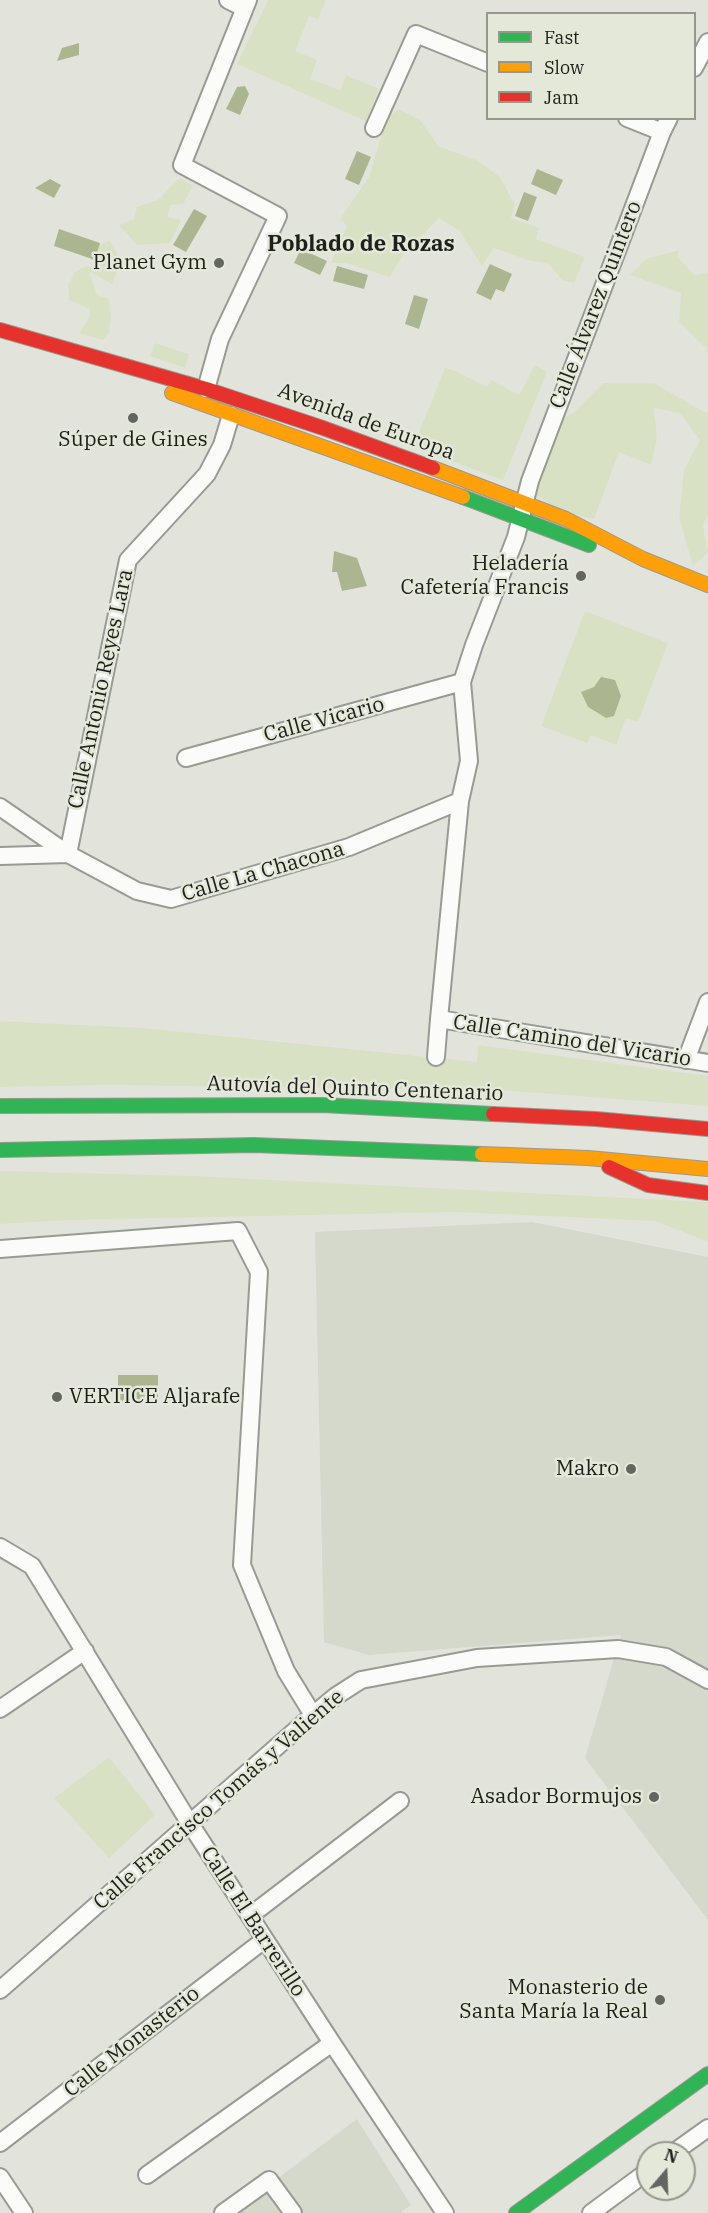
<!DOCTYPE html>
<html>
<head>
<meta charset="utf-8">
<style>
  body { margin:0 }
  #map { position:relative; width:708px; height:2213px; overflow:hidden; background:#e2e4dc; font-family:"IBM Plex Serif",serif }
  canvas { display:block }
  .legend { position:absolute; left:486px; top:12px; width:210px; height:108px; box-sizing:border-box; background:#e3e8d9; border:2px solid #94988d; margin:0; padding:8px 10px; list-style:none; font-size:18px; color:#1e201b }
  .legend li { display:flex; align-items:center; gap:12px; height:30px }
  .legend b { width:30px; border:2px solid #94988d }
  .north { position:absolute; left:636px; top:2141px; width:60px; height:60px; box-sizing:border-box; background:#e3e8d9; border:2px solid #94988d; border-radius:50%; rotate:19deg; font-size:16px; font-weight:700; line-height:24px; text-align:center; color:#1e201b }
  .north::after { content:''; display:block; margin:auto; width:21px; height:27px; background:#63655f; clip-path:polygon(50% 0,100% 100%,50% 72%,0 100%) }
</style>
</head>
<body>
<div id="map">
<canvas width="708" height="2213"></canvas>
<ul class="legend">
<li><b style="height:8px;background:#30b455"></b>Fast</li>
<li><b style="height:8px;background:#ff9f0a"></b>Slow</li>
<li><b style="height:8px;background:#e5322d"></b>Jam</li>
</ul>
<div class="north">N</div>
</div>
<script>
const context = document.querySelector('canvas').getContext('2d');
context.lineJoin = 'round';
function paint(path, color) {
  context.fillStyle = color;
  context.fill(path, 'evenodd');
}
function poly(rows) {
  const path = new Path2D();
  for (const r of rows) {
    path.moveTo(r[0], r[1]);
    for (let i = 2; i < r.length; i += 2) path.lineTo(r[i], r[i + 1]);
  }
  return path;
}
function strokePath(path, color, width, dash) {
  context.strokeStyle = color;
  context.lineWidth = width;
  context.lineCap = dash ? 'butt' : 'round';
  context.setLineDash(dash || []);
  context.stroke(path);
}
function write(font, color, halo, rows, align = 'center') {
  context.font = font + ' "IBM Plex Serif",serif';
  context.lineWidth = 5;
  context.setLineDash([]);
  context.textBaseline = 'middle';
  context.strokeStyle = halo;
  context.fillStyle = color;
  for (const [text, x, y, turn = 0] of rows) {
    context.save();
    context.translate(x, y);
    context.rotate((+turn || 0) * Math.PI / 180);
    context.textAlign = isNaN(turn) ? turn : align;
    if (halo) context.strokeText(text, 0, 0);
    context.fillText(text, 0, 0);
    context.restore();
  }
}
paint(poly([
  [532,1222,708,1257,708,1920,585,1758,621,1635,369,1655,324,1642,315,1232],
  [357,2119,411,2205,400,2213,302,2213,277,2179],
  [261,2182,283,2213,220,2213]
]), '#d4d9cb');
paint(poly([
  [268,0,326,0,318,19,309,16,295,51,317,60,310,79,340,90,346,75,379,89,366,121,237,64],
  [399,109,421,121,438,146,476,160,500,177,515,205,511,218,539,228,536,239,585,257,574,283,563,281,549,264,528,260,494,248,482,266,459,230,439,218,403,255,390,277,347,263,331,263,347,226,340,219,369,177,387,117],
  [179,178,193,186,183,204,171,205,167,217,181,220,170,243,137,245,119,225,134,219,137,207,158,200],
  [110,241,121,261,112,284,89,271,97,295,109,299,111,317,109,333,103,340,79,333,90,317,90,309,69,300,68,285,75,272,87,266,98,267,91,259,99,245],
  [679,250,677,256,694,275,708,273,708,350,679,322,681,293,630,275,646,259],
  [155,343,189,354,185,368,150,356],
  [535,365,547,372,503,480,413,447,445,368,455,371,487,387,491,380,519,395],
  [603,383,654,383,706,413,708,411,708,515,703,526,708,552,693,566,679,517,684,470,700,440,680,413,654,408,657,438,651,465,619,452,594,519,559,511,537,495,544,428,575,412],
  [585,611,668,643,638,722,626,718,616,745,591,735,587,743,541,726],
  [0,1021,143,1028,477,1062,478,1045,708,1076,708,1106,500,1090,108,1085,0,1087],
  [0,1171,194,1176,708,1202,708,1242,656,1221,454,1212,71,1220,0,1224],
  [109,1757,155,1815,109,1858,54,1798]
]), '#d9e1c5');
paint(poly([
  [79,43,79,55,57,61,62,48],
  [245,86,249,94,240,115,226,109,237,87],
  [357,151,371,157,359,185,345,179],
  [537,169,563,180,556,195,531,184],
  [50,179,61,185,54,198,35,188],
  [524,192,537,197,528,221,515,216],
  [194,209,207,216,186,252,173,245],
  [59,229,100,243,95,260,54,246],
  [301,249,327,261,320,275,294,263],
  [490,264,512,274,504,292,496,289,491,300,476,293],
  [337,266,368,275,364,289,333,281],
  [414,295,428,299,419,329,405,324],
  [334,551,357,558,367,586,342,591,337,572,332,572],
  [601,677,615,680,621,696,614,716,606,718,588,707,581,692,594,687],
  [118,1375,158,1375,158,1403,118,1403]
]), '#abb691');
const street = poly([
  [228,0,244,8],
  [694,68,708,42],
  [627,118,662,132],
  [669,118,662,132,530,481,516,537,474,645,462,682,469,761,460,801,439,1019,708,1063],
  [374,128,416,34,488,63],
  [206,389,220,339,278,216,182,165,248,0],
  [186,758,462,682],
  [0,807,68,854,137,891,171,899,349,847,460,801],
  [68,854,128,560,207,474,222,445,231,415],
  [0,856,68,854],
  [436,1057,439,1019],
  [686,1060,708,1002],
  [0,1249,238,1231,259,1272,242,1565,286,1671,313,1715],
  [0,1547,32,1566,189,1822,332,2043,445,2213],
  [0,1709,85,1651],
  [251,1915,400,1801],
  [0,1990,313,1715,336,1696,361,1680,477,1658,618,1649,666,1657,708,1680],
  [0,2143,264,1940],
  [673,2153,708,2128],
  [147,2175,332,2043],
  [0,2177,24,2213],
  [223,2213,269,2180,293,2213],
  [591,2213,648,2171]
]);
const fast = poly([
  [463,497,589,545],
  [0,1106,322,1105,493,1114],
  [0,1150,254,1145,482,1154],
  [516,2213,708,2074]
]);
const slow = poly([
  [172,393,463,497],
  [433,468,566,519,643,559,708,585],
  [482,1154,588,1158,708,1169]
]);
const jam = poly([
  [0,330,206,389,323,428,433,468],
  [493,1114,596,1119,708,1129],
  [609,1167,648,1185,708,1193]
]);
strokePath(street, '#989a93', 20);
strokePath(fast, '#989a93', 16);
strokePath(slow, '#989a93', 16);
strokePath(jam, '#989a93', 16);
strokePath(street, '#fbfbfa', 16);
strokePath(fast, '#30b455', 14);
strokePath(slow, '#ff9f0a', 14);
strokePath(jam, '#e5322d', 14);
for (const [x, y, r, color] of [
  [219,263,6,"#63655f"],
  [133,418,6,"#63655f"],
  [581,576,6,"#63655f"],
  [57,1397,6,"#63655f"],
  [631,1469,6,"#63655f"],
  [654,1797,6,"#63655f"],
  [660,2000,6,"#63655f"]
]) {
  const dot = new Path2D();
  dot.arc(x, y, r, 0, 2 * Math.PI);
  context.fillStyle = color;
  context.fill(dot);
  strokePath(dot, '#e3e8d9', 2);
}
write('21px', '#1e201b', '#e3e8d9', [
  ["Planet Gym",207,263],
  ["Súper de Gines",133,440,"center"],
  ["Heladería",569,564],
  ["Cafetería Francis",569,588],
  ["VERTICE Aljarafe",69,1397,"left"],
  ["Makro",619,1469],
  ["Asador Bormujos",642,1797],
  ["Monasterio de",648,1988],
  ["Santa María la Real",648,2012]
], 'right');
write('21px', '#1e201b', '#e3e8d9', [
  ["Calle Álvarez Quintero",596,305,-69],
  ["Avenida de Europa",366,422,20],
  ["Calle Antonio Reyes Lara",101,689,-78],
  ["Calle Vicario",324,720,-15],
  ["Calle La Chacona",263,872,-16],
  ["Calle Camino del Vicario",572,1041,9],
  ["Autovía del Quinto Centenario",355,1089,2],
  ["Calle Francisco Tomás y Valiente",219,1800,-41],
  ["Calle El Barrerillo",253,1922,57],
  ["Calle Monasterio",132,2042,-38]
]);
write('bold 22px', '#1e201b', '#e3e8d9', [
  ["Poblado de Rozas",361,245]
]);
</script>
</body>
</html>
